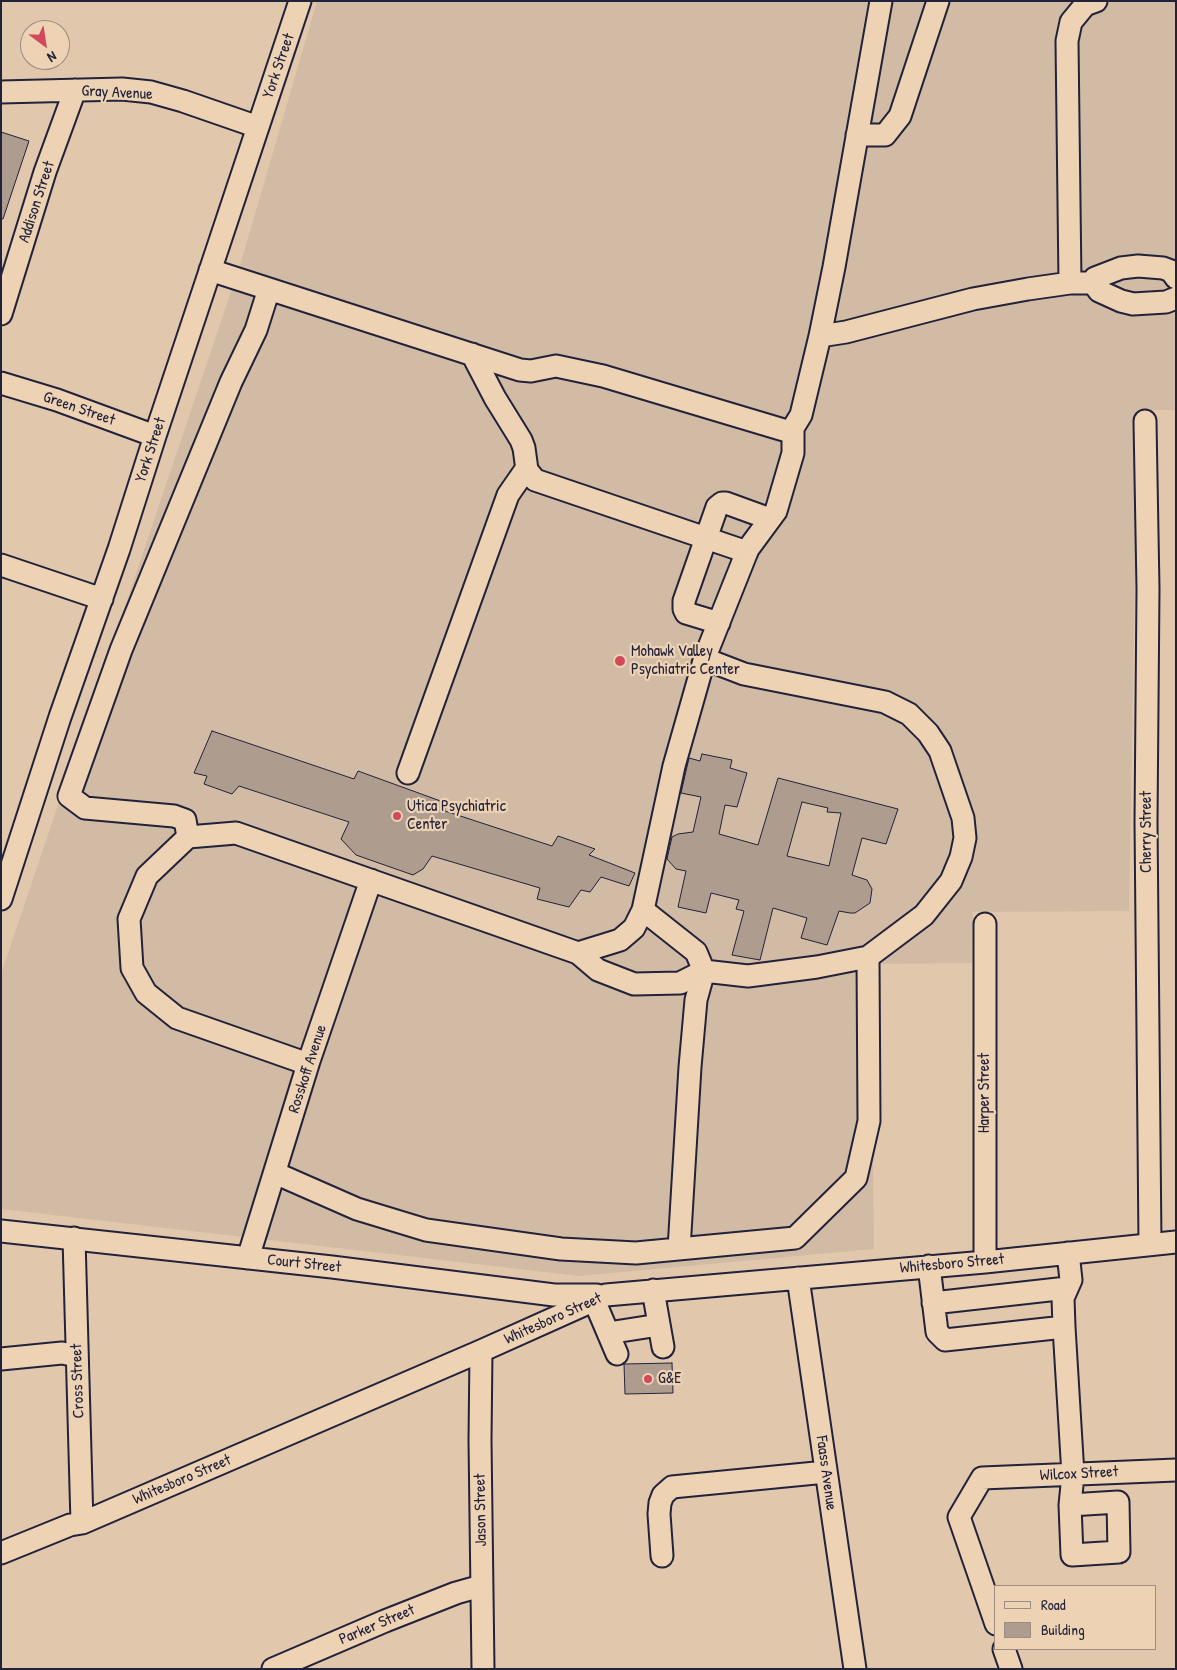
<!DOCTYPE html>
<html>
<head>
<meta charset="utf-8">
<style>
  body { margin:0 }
  #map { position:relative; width:1177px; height:1670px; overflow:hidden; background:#e1c8ad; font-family:"Patrick Hand",sans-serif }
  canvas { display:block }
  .frame { position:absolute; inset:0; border:2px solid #22223b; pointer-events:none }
  .legend { position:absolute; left:994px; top:1585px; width:162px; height:65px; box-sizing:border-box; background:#edd2b4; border:1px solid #9c8c84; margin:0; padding:6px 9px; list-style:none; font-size:15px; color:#22223b }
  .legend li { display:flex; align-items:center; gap:10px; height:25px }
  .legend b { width:25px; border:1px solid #9c8c84 }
  .north { position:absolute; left:20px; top:20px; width:50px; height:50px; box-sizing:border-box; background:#edd2b4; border:1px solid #9c8c84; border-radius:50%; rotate:149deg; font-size:14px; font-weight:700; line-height:20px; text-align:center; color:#22223b }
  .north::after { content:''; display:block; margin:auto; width:18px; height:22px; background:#d1495b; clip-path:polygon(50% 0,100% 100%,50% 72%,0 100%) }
</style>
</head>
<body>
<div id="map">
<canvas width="1177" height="1670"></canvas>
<div class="frame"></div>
<ul class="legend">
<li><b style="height:6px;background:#edd2b4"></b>Road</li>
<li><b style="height:14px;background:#ae9c8f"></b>Building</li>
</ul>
<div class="north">N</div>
</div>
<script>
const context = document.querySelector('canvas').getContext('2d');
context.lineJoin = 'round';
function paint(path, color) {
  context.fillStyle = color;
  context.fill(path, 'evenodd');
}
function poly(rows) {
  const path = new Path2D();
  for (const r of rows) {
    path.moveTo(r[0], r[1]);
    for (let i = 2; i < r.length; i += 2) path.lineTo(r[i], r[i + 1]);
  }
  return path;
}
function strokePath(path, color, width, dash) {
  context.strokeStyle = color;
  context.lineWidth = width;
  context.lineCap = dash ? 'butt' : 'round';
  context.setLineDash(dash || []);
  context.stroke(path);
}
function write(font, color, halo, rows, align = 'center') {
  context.font = font + ' "Patrick Hand",sans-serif';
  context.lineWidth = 4.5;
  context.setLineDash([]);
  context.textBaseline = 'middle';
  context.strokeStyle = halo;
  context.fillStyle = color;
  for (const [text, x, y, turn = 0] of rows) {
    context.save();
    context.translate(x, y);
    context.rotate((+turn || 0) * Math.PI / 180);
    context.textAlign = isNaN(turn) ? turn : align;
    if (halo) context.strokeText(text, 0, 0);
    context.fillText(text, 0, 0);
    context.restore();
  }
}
paint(poly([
  [317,1,1176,1,1176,410,1138,410,1129,911,973,912,972,963,871,964,874,1249,579,1276,1,1209,1,974,241,262]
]), '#d2bba4');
const building = poly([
  [1,132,29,141,3,219,1,219,1,132],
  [212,731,354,779,358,771,446,803,445,811,552,846,558,836,595,849,589,855,635,873,629,886,601,877,590,892,581,890,569,907,537,899,540,888,432,856,423,869,413,875,356,855,341,839,349,822,239,786,232,794,204,784,207,776,194,773,212,731],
  [702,754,732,760,730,768,747,773,737,807,725,805,719,834,758,845,778,778,898,809,886,844,862,838,852,875,867,880,872,889,870,903,855,913,850,913,839,911,827,945,801,938,807,918,773,908,760,960,732,955,744,911,736,909,739,900,711,893,706,913,678,907,686,871,676,869,667,859,672,837,678,834,693,832,701,797,681,793,689,758,700,761,702,754],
  [802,802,828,808,827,812,841,813,829,866,787,856,802,802],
  [672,1363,673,1393,625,1394,624,1364,672,1363]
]);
paint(building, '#ae9c8f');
strokePath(building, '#22223b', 1);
const minor = poly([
  [1,92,122,89,151,92,183,101,258,127],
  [857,135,885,135,900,116,938,1],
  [210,270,520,370,531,371,556,366,603,376,787,431,793,428,801,415,820,336,846,332,973,299,1028,289,1070,283,1093,283],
  [1176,278,1171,271,1163,268,1138,266,1121,268,1095,278,1093,283,1099,291,1121,301,1133,304,1166,302,1176,298],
  [1070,283,1067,41,1071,22,1085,5,1096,1],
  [1,314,45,172,75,90],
  [820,336,834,267,881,1],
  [472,354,495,398,521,440,524,448,527,470,535,480,747,552],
  [1,383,57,400,155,436],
  [1145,421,1148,589,1146,822,1150,1244],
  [1,565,102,599],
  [719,623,686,613,684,609,684,601,717,507,722,503,726,503,770,519],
  [408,773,508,495,526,469],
  [188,837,185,820,174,816,85,808,69,796,121,650,231,382,256,330,269,289],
  [1,899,60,717,119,549,155,436,300,1],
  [578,953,598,970,634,984,680,983,704,971,696,952,643,910],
  [308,1064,177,1018,146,993,132,968,129,919,147,876,188,837,236,833,578,953,620,940,634,928,643,910,674,766,705,657,748,549,776,511,793,453,793,428],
  [275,1173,357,1209,426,1230,561,1249,636,1253,795,1238,856,1178,869,1121,868,957],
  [1,1231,332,1267,554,1295,597,1295],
  [74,1238,82,1523],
  [679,1249,690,1067,696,1000,704,971,748,976,817,967,868,957,924,915,951,881,961,857,965,838,963,818,940,751,928,733,909,714,885,702,744,674,705,659],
  [248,1258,309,1061,371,880],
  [985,1262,985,924],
  [929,1266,937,1332,945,1340,1064,1327,1063,1298,1071,1280,1068,1253],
  [798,1278,855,1669],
  [653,1290,663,1347],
  [594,1300,617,1354],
  [933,1303,1067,1288],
  [1064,1327,1073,1475,1070,1505,1072,1555,1119,1552,1118,1502,1070,1505],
  [608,1333,659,1325],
  [481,1351,480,1440,483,1669],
  [1,1359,62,1353,77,1356],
  [1,1553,70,1525,82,1523,481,1351,606,1295,985,1262,1176,1242],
  [662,1556,659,1514,660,1503,663,1495,672,1487,826,1472],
  [996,1624,959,1517,982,1478,1176,1470],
  [1004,1649,1011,1669],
  [273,1669,385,1621,456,1593,481,1586]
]);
strokePath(minor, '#22223b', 25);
strokePath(minor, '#edd2b4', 21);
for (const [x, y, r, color] of [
  [620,661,6,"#d1495b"],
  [397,816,5,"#d1495b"],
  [648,1379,5,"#d1495b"]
]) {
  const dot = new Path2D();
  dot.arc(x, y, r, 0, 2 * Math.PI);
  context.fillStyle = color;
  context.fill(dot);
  strokePath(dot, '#edd2b4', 2);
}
write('16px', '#22223b', '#edd2b4', [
  ["York Street",279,66,-71],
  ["Gray Avenue",117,93,3],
  ["Addison Street",37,202,-72],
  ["Green Street",79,409,19],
  ["York Street",151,450,-72],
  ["Cherry Street",1147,832,-90],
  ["Rosskoff Avenue",308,1069,-72],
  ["Harper Street",985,1093,-90],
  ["Court Street",304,1264,6],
  ["Whitesboro Street",952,1264,-5],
  ["Whitesboro Street",553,1319,-24],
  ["Cross Street",78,1381,-92],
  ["Faass Avenue",826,1473,82],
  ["Wilcox Street",1079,1474,-3],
  ["Whitesboro Street",182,1480,-23],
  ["Jason Street",481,1510,-91],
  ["Parker Street",377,1625,-23]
]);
write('16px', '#22223b', '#edd2b4', [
  ["Mohawk Valley",631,652],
  ["Psychiatric Center",631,670],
  ["Utica Psychiatric",407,807],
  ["Center",407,825],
  ["G&E",658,1379]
], 'left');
</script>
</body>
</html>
